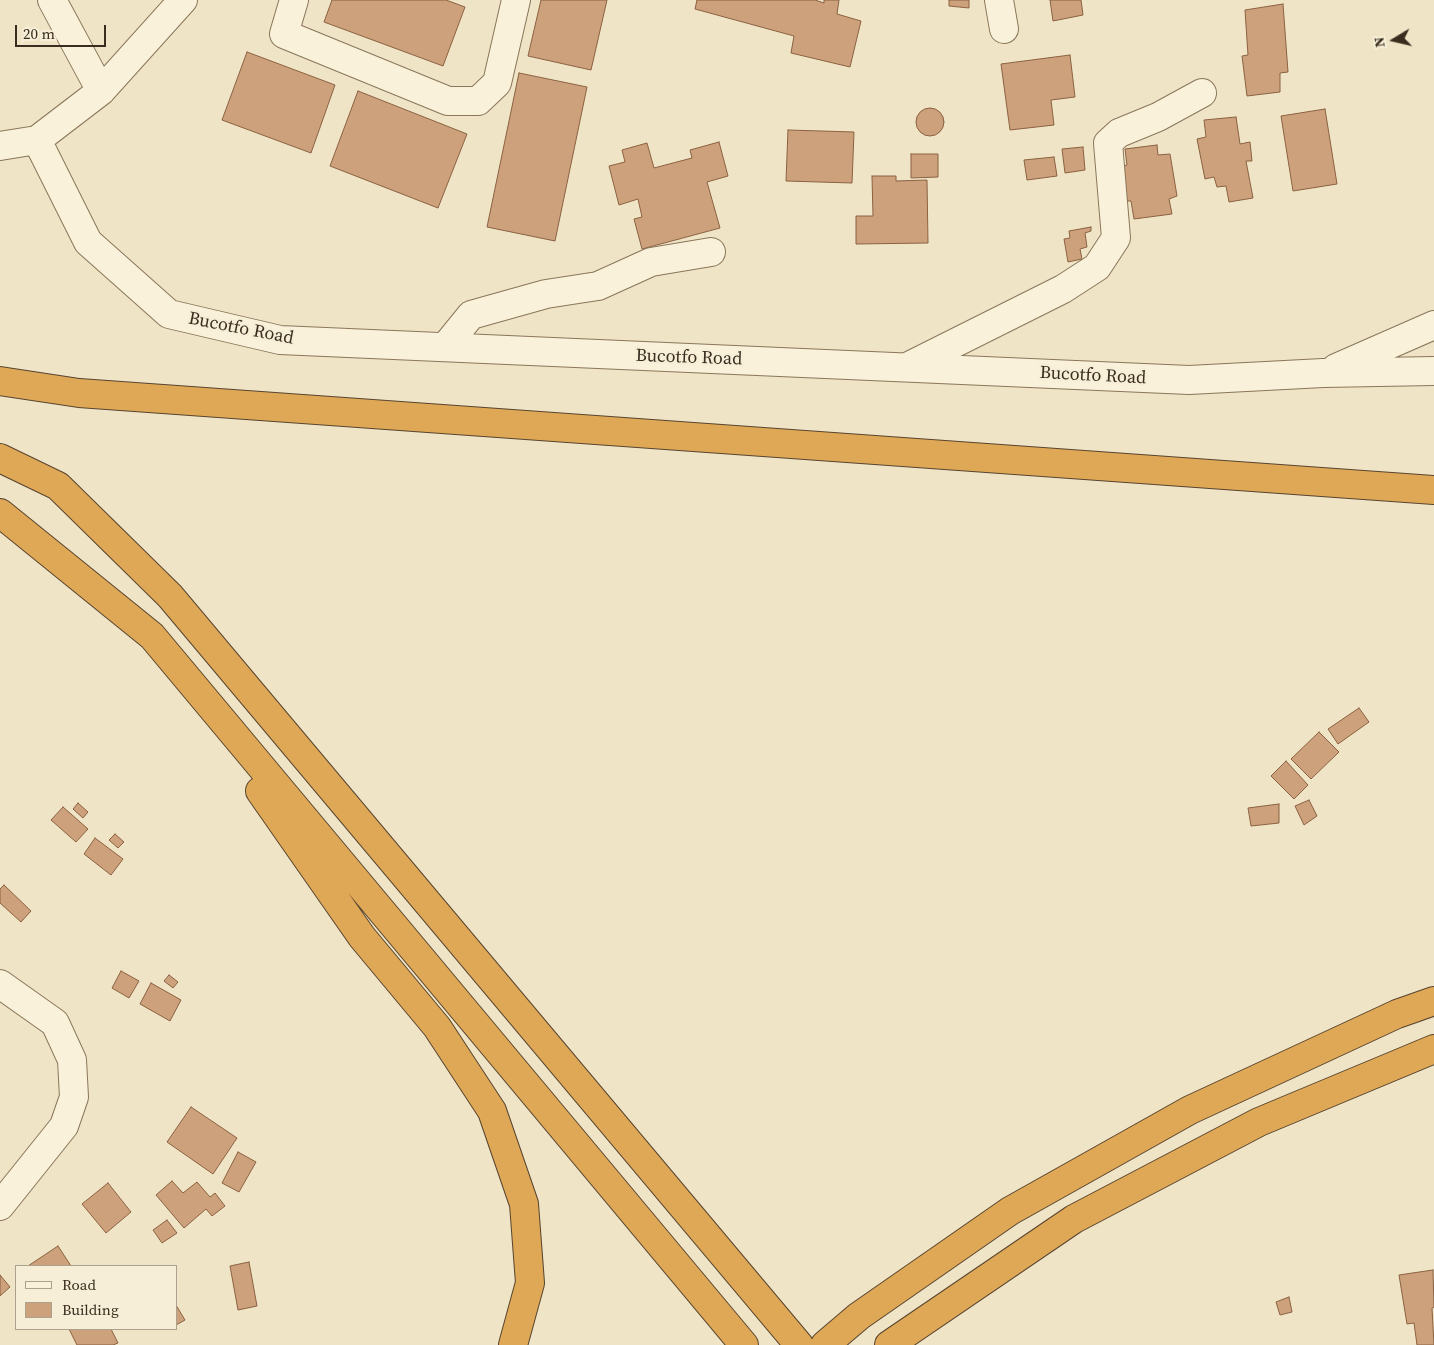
<!DOCTYPE html>
<html>
<head>
<meta charset="utf-8">
<style>
  body { margin:0 }
  #map { position:relative; width:1434px; height:1345px; overflow:hidden; background:#efe4c6; font-family:"Source Serif 4",serif }
  canvas { display:block }
  .legend { position:absolute; left:15px; top:1265px; width:162px; height:65px; box-sizing:border-box; background:#f6eed6; border:1px solid #aba18d; margin:0; padding:6px 9px; list-style:none; font-size:15px; color:#3a2d1f }
  .legend li { display:flex; align-items:center; gap:10px; height:25px }
  .legend b { width:25px; border:1px solid #aba18d }
  .north { position:absolute; left:1369px; top:15px; width:50px; height:50px; -webkit-text-stroke:4px #f6eed6; paint-order:stroke; rotate:261deg; font-size:14px; font-weight:700; line-height:20px; text-align:center; color:#3a2d1f }
  .north::after { content:''; display:block; margin:auto; width:18px; height:22px; background:#3a2d1f; clip-path:polygon(50% 0,100% 100%,50% 72%,0 100%) }
  .scale { position:absolute; left:15px; top:25px; width:91px; height:22px; box-sizing:border-box; border:2px solid #3a2d1f; border-top:0; padding-left:6px; font-size:15px; line-height:18px; white-space:nowrap; color:#3a2d1f; -webkit-text-stroke:4px #f6eed6; paint-order:stroke }
</style>
</head>
<body>
<div id="map">
<canvas width="1434" height="1345"></canvas>
<ul class="legend">
<li><b style="height:6px;background:#f9f1d9"></b>Road</li>
<li><b style="height:14px;background:#cda17c"></b>Building</li>
</ul>
<div class="north">N</div>
<div class="scale">20 m</div>
</div>
<script>
const context = document.querySelector('canvas').getContext('2d');
context.lineJoin = 'round';
function paint(path, color) {
  context.fillStyle = color;
  context.fill(path, 'evenodd');
}
function poly(rows) {
  const path = new Path2D();
  for (const r of rows) {
    if (r.length === 3) {
      path.moveTo(r[0] + r[2], r[1]);
      path.arc(r[0], r[1], r[2], 0, 2 * Math.PI);
      continue;
    }
    path.moveTo(r[0], r[1]);
    for (let i = 2; i < r.length; i += 2) path.lineTo(r[i], r[i + 1]);
  }
  return path;
}
function strokePath(path, color, width, dash) {
  context.strokeStyle = color;
  context.lineWidth = width;
  context.lineCap = dash ? 'butt' : 'round';
  context.setLineDash(dash || []);
  context.stroke(path);
}
function write(font, color, halo, rows, align = 'center') {
  context.font = font + ' "Source Serif 4",serif';
  context.lineWidth = 4.5;
  context.setLineDash([]);
  context.textBaseline = 'middle';
  context.strokeStyle = halo;
  context.fillStyle = color;
  for (const [text, x, y, turn = 0] of rows) {
    context.save();
    context.translate(x, y);
    context.rotate((+turn || 0) * Math.PI / 180);
    context.textAlign = isNaN(turn) ? turn : align;
    if (halo) context.strokeText(text, 0, 0);
    context.fillText(text, 0, 0);
    context.restore();
  }
}
const building = poly([
  [332,0,446,0,465,7,443,66,324,22,332,0],
  [541,0,607,0,591,70,528,56,541,0],
  [697,0,815,0,824,3,824,0,839,0,837,14,861,21,850,67,791,53,794,36,695,9,697,0],
  [949,0,969,0,969,8,949,6,949,0],
  [1050,0,1081,0,1083,15,1053,21,1050,0],
  [1283,4,1288,72,1280,73,1280,92,1247,96,1242,56,1248,55,1245,10,1283,4],
  [247,52,335,85,311,153,222,120,247,52],
  [1070,55,1075,97,1051,100,1054,125,1010,130,1001,64,1070,55],
  [519,73,587,87,555,241,487,227,519,73],
  [358,91,467,134,438,208,330,166,358,91],
  [930,122,14],
  [1325,109,1337,184,1293,191,1281,116,1325,109],
  [1236,117,1240,144,1250,142,1252,161,1246,161,1253,198,1229,202,1226,186,1217,187,1214,177,1205,179,1197,139,1206,137,1204,120,1236,117],
  [788,130,854,132,852,183,786,181,788,130],
  [719,142,728,176,707,182,720,228,642,249,634,219,642,217,638,199,619,205,609,166,625,162,622,150,647,143,654,168,692,158,690,150,719,142],
  [1157,145,1158,155,1170,154,1177,196,1169,199,1172,214,1134,219,1131,201,1125,201,1120,167,1127,165,1125,149,1157,145],
  [1083,147,1085,170,1065,173,1062,149,1083,147],
  [911,154,938,154,938,177,911,178,911,154],
  [1054,157,1057,176,1027,180,1024,160,1054,157],
  [872,176,896,176,896,181,927,180,928,243,856,244,856,216,873,216,872,176],
  [1091,227,1091,231,1085,233,1087,247,1080,249,1082,259,1068,262,1064,239,1070,238,1069,231,1091,227],
  [1359,708,1369,722,1338,744,1328,729,1359,708],
  [1319,732,1339,752,1311,779,1291,759,1319,732],
  [1286,761,1308,785,1294,799,1271,776,1286,761],
  [1309,800,1317,816,1304,825,1295,806,1309,800],
  [78,803,88,812,83,818,73,809,78,803],
  [1279,804,1279,823,1251,826,1248,808,1279,804],
  [63,807,88,829,76,842,51,820,63,807],
  [115,834,124,842,118,848,109,840,115,834],
  [95,838,123,859,111,875,84,854,95,838],
  [4,885,31,911,21,922,0,903,0,889,4,885],
  [121,971,139,981,129,998,112,988,121,971],
  [169,975,178,982,173,988,164,981,169,975],
  [151,983,181,1000,170,1021,140,1004,151,983],
  [191,1107,237,1138,213,1174,167,1142,191,1107],
  [238,1152,256,1162,239,1192,222,1183,238,1152],
  [172,1181,183,1193,197,1182,210,1197,215,1193,225,1206,212,1216,206,1209,184,1228,156,1195,172,1181],
  [108,1183,131,1212,106,1233,82,1204,108,1183],
  [167,1220,177,1233,162,1243,153,1230,167,1220],
  [58,1246,71,1266,28,1266,58,1246],
  [249,1262,257,1306,238,1310,230,1266,249,1262],
  [1433,1270,1434,1307,1432,1308,1434,1345,1417,1345,1414,1323,1407,1324,1399,1275,1433,1270],
  [0,1275,10,1287,0,1296,0,1275],
  [1289,1297,1292,1312,1280,1315,1276,1302,1289,1297],
  [176,1305,185,1320,176,1325,176,1305],
  [69,1329,111,1329,118,1343,113,1345,77,1345,69,1329]
]);
paint(building, '#cda17c');
strokePath(building, '#8a6141', 1);
const minor = poly([
  [52,0,101,91],
  [294,0,284,34,448,101,478,101,497,83,516,0],
  [999,0,1004,29],
  [37,140,88,242,169,314,280,340,1189,380,1323,373,1434,371],
  [0,146,37,140,101,91,183,0],
  [445,347,471,315,546,294,598,286,651,262,711,252],
  [907,367,1063,289,1097,267,1116,238,1108,143,1119,133,1158,117,1202,93],
  [1336,368,1434,325],
  [0,984,55,1023,72,1060,74,1097,64,1126,0,1206]
]);
const highway = poly([
  [0,381,79,393,1434,490],
  [0,458,58,486,170,596,799,1345],
  [0,513,152,636,744,1345],
  [260,791,362,937,437,1027,492,1111,524,1204,530,1283,513,1345],
  [825,1345,859,1316,1010,1211,1190,1110,1397,1014,1434,1001],
  [889,1345,1074,1219,1259,1122,1434,1049]
]);
strokePath(minor, '#8a765b', 30);
strokePath(highway, '#58442f', 30);
strokePath(minor, '#f9f1d9', 28);
strokePath(highway, '#dea857', 28);
write('18px', '#3a2d1f', '#f6eed6', [
  ["Bucotfo Road",241,329,11],
  ["Bucotfo Road",689,358,2],
  ["Bucotfo Road",1093,376,3]
]);
</script>
</body>
</html>
